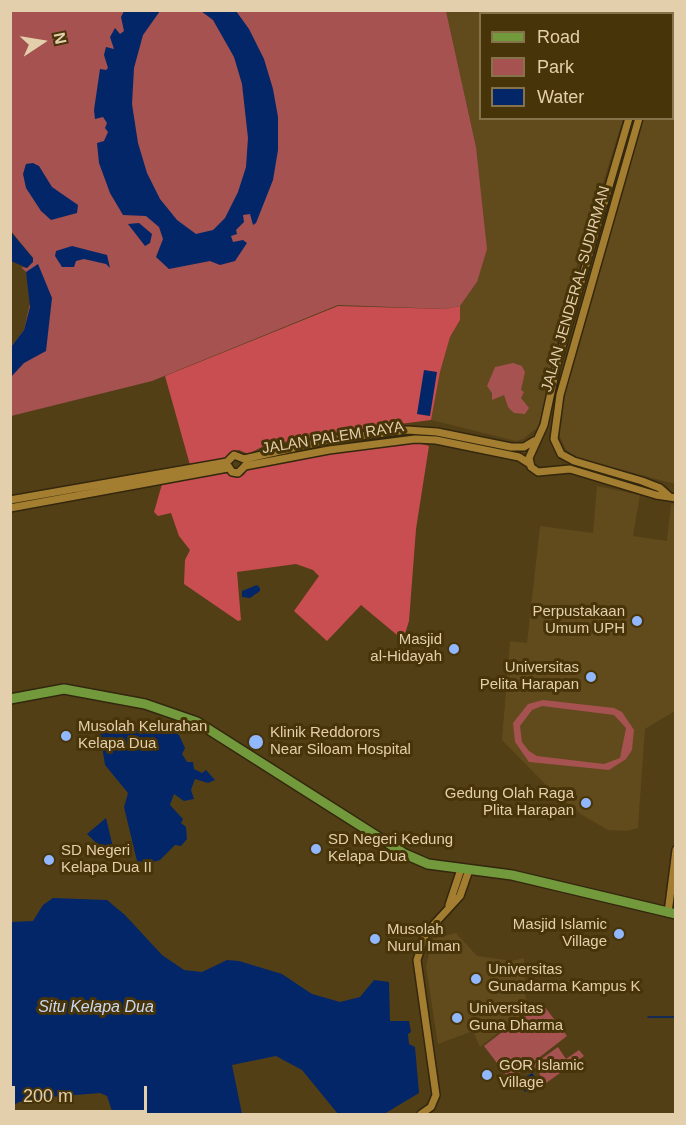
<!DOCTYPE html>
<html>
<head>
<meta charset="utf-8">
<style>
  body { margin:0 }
  #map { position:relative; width:686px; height:1125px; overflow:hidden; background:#533f16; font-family:Helvetica,sans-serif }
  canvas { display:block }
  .frame { position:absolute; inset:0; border:12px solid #e3cfab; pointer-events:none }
  .legend { position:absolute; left:479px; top:12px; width:195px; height:108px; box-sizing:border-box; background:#483409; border:2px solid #86724a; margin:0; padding:8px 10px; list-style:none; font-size:18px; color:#e3cfab }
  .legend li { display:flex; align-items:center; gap:12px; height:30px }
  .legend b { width:30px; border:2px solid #86724a }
  .north { position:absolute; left:12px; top:12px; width:60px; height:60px; -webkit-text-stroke:4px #483409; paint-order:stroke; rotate:78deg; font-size:16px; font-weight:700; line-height:24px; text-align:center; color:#e3cfab }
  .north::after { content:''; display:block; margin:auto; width:21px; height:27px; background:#e3cfab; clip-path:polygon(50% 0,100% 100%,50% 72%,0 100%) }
  .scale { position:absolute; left:12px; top:1086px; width:135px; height:27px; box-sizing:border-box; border:3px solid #e3cfab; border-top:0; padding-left:8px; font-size:18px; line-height:21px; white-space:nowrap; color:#e3cfab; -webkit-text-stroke:4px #483409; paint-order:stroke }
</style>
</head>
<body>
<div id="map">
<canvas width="686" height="1125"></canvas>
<div class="frame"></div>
<ul class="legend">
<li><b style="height:8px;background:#729a3d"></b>Road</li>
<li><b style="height:16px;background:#a55251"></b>Park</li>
<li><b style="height:16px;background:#032669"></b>Water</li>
</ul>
<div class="north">N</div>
<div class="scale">200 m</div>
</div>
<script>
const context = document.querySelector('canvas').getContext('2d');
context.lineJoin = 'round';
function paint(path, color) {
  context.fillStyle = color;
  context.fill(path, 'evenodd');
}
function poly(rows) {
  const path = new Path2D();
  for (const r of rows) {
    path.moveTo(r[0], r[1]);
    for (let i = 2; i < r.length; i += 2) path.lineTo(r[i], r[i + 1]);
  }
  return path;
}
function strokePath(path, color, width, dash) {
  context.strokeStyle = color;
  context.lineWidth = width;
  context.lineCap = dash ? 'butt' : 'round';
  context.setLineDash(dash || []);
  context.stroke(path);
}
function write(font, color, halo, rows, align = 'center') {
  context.font = font + ' Helvetica,sans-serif';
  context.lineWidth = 6;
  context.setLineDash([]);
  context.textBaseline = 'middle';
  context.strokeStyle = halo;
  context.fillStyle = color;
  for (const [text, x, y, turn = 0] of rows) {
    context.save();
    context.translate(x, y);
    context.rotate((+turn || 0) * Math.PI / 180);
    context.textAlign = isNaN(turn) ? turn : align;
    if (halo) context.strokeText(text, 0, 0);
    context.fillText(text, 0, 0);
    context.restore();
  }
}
paint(poly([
  [446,11,640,11,640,13,480,14,480,118,623,119,565,303,541,425,523,439,516,441,431,420,440,372,450,337,460,320,460,306,477,282,476,147],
  [673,84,675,84,675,484,577,458,566,450,560,437,560,418,564,390,639,127,643,119,672,118],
  [597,486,640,495,633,536,667,541,671,504,675,505,675,711,645,729,638,828,626,831,608,830,582,815,550,789,502,740,510,641,527,643,540,526,593,533],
  [456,933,477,956,512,961,524,958,526,1011,480,1047,473,1031,438,1044,426,967,432,939]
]), '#614a1c');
paint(poly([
  [11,11,446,11,476,147,487,249,477,282,460,306,445,309,338,305,152,381,11,416,11,347,24,330,31,299,26,272,21,267,27,268,33,258,11,231],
  [513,363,522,366,525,372,521,390,524,392,521,398,529,408,525,414,514,413,508,407,504,395,492,400,492,393,487,386,495,367],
  [543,700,614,708,622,712,634,730,632,750,626,759,609,770,529,762,515,742,513,723,528,704],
  [542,706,614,715,626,728,620,758,604,764,537,756,529,751,522,742,520,726,532,710],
  [541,1002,567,1036,510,1080,484,1046],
  [558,1047,566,1059,579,1050,584,1056,546,1083,533,1065]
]), '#a55251');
paint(poly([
  [338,306,445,309,460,306,460,320,450,337,440,372,431,420,322,434,262,447,248,454,239,450,230,452,224,459,190,465,165,376],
  [415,442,429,446,416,529,409,621,403,640,361,605,327,641,294,611,319,576,313,570,296,564,237,572,241,620,238,621,184,584,185,560,190,550,179,536,171,513,158,516,154,512,162,484,226,473,236,477,244,475,247,469,329,452]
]), '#c84e51');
paint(poly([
  [124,11,160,11,143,35,134,68,132,104,138,143,147,173,160,199,177,220,196,234,213,230,225,218,238,192,246,167,248,138,242,84,234,57,213,20,201,11,236,11,249,29,264,59,273,89,278,117,278,150,273,180,256,223,253,225,250,214,243,215,244,222,236,230,237,234,231,236,233,242,243,240,247,243,235,261,220,265,210,261,169,269,156,257,163,239,159,227,146,216,123,215,110,193,99,163,97,143,104,141,108,132,105,128,107,123,103,117,95,119,94,110,100,69,106,70,108,68,104,55,106,47,114,49,110,37,115,28,120,34,124,31,121,17],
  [33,163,39,166,52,187,78,205,77,213,51,220,41,211,26,188,23,174,26,164],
  [139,223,152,234,150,243,145,246,128,224],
  [10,231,33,258,33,262,27,268,11,261],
  [72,246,107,255,110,268,106,264,84,259,76,261,74,267,62,267,55,256,56,251],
  [38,264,52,298,46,351,24,363,11,377,11,347,24,330,30,307,26,272],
  [424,370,437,372,430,416,417,414],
  [257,585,260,588,260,591,250,598,242,597,242,591],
  [111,725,131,727,141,732,168,728,179,735,185,748,182,754,187,762,193,762,194,769,202,773,206,770,215,780,208,783,195,779,191,790,194,799,184,801,174,794,170,805,183,819,181,823,186,827,187,839,181,846,175,845,160,860,149,863,137,861,124,807,128,793,105,765,99,727],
  [106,818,115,856,108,854,87,834],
  [53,898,107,900,125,915,162,955,184,970,202,972,227,960,239,961,282,974,312,994,340,1002,360,997,374,980,389,982,390,1021,409,1021,411,1032,408,1034,409,1044,415,1047,419,1093,384,1114,338,1114,302,1070,276,1056,232,1065,242,1114,113,1114,107,1096,100,1093,51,1097,19,1102,11,1107,11,922,33,921,43,905],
  [532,1073,538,1081,525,1092,518,1083]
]), '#032669');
strokePath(poly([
  [648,1017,676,1017]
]), '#032669', 1.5);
const tertiary = poly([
  [645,10,645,14],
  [655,10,655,14],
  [672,62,676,65],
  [672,72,676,72],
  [672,79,676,79],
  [629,118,557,364,544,425,529,458,531,467,538,472,570,469,656,495,676,498],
  [639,118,560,395,554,439,561,454,574,461,642,481,660,488,669,496],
  [244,459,329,440,407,430,437,432,511,447,524,447,534,441],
  [227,462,234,455,244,459],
  [228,466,232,472,238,473,245,466],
  [245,466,329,450,415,439,436,440,519,457,530,464],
  [10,500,227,462],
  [10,508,228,468],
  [449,905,461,869],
  [668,913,676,850],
  [421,1114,431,1107,436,1095,417,960,426,933,460,896,469,870]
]);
const primary = poly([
  [10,699,64,689,145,704,197,722,405,854,428,864,512,875,676,914]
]);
strokePath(tertiary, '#33270e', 10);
strokePath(primary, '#33270e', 12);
strokePath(tertiary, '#a47e30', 7);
strokePath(primary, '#729a3d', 9);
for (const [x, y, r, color] of [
  [637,621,6,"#91b8fd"],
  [454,649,6,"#91b8fd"],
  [591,677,6,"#91b8fd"],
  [66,736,6,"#91b8fd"],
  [256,742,8,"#91b8fd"],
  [586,803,6,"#91b8fd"],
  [316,849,6,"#91b8fd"],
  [49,860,6,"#91b8fd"],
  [619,934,6,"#91b8fd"],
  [375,939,6,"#91b8fd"],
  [476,979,6,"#91b8fd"],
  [457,1018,6,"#91b8fd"],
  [487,1075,6,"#91b8fd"]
]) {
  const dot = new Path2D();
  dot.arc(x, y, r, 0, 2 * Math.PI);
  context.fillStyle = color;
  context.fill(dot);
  strokePath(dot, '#483409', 2);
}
write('15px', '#e3cfab', '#483409', [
  ["JALAN JENDERAL SUDIRMAN",576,289,-74],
  ["JALAN PALEM RAYA",333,438,-9]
]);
write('15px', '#e3cfab', '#483409', [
  ["Perpustakaan",625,612,"right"],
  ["Umum UPH",625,629,"right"],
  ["Masjid",442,640,"right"],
  ["al-Hidayah",442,657,"right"],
  ["Universitas",579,668,"right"],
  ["Pelita Harapan",579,685,"right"],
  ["Musolah Kelurahan",78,727],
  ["Kelapa Dua",78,744],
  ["Klinik Reddorors",270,733],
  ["Near Siloam Hospital",270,750],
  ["Gedung Olah Raga",574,794,"right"],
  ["Plita Harapan",574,811,"right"],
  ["SD Negeri Kedung",328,840],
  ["Kelapa Dua",328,857],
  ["SD Negeri",61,851],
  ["Kelapa Dua II",61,868],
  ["Masjid Islamic",607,925,"right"],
  ["Village",607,942,"right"],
  ["Musolah",387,930],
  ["Nurul Iman",387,947],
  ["Universitas",488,970],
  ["Gunadarma Kampus K",488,987],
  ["Universitas",469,1009],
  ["Guna Dharma",469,1026],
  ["GOR Islamic",499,1066],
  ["Village",499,1083]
], 'left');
write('italic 16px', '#c9d7ef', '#483409', [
  ["Situ Kelapa Dua",96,1008]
]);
</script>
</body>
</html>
